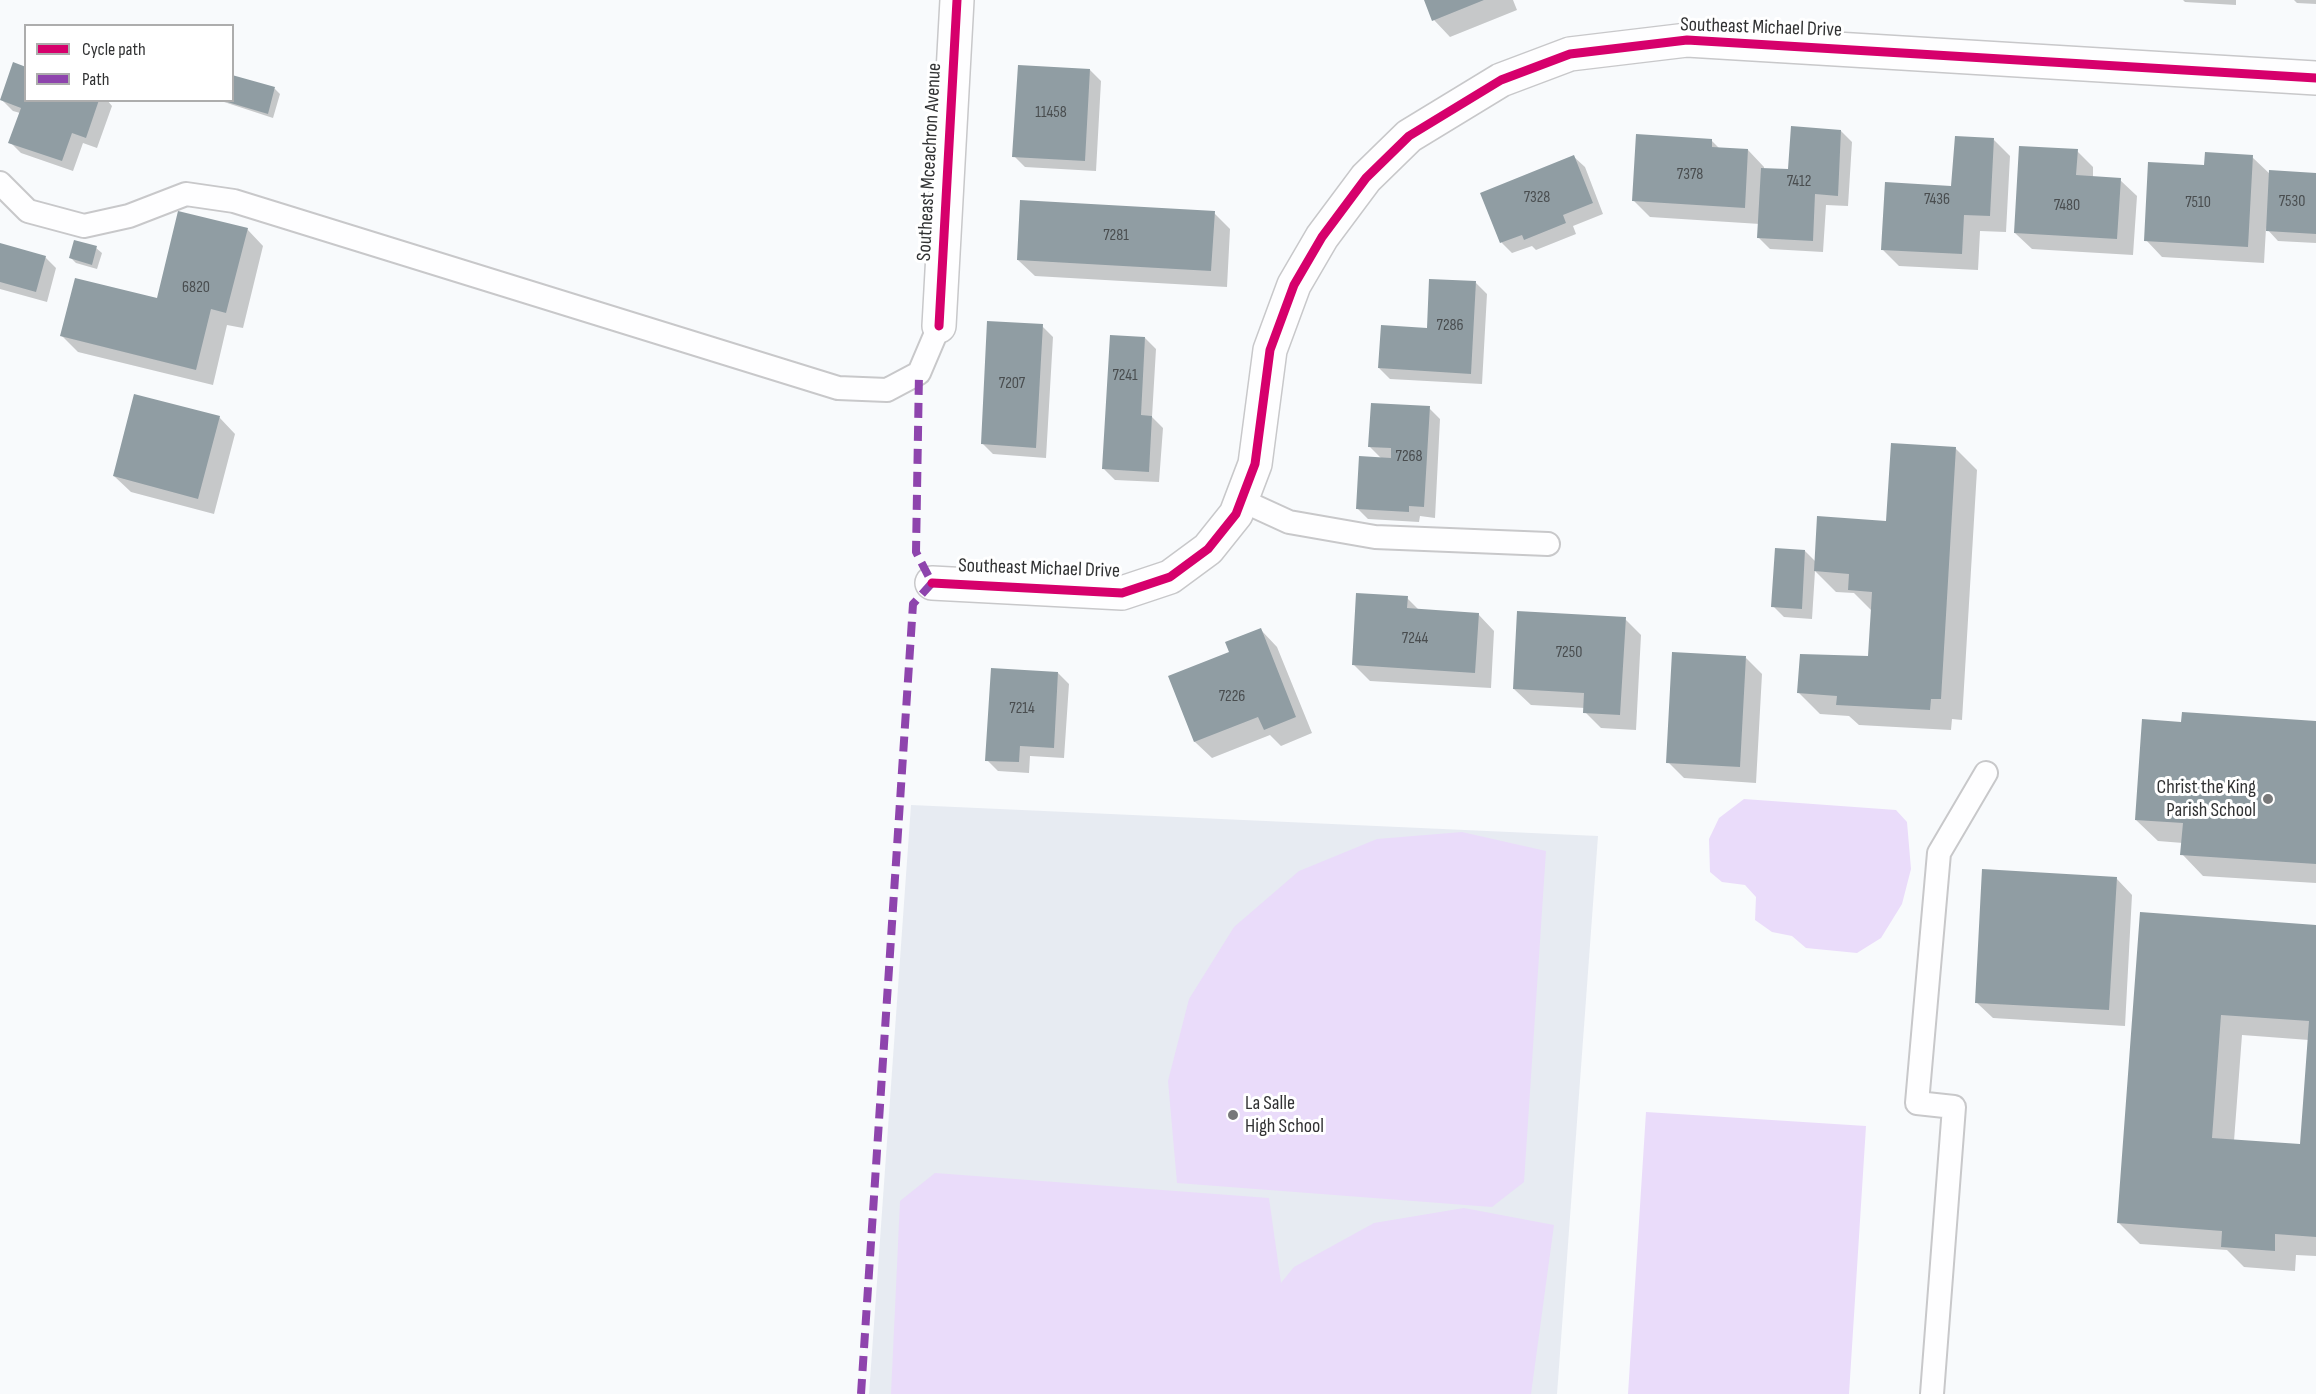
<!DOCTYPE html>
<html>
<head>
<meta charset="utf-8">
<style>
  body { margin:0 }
  #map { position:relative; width:2316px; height:1394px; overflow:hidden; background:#f8fafc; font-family:"Sofia Sans Condensed",sans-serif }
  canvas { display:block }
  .legend { position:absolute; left:24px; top:24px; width:210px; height:78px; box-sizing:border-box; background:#fff; border:2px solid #adadad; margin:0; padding:8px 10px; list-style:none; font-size:18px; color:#313233 }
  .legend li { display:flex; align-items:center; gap:12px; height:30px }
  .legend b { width:30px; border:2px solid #adadad }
</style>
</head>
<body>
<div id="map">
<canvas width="2316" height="1394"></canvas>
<ul class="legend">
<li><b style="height:8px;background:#d6006c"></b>Cycle path</li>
<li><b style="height:8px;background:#8e44ad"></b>Path</li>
</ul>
</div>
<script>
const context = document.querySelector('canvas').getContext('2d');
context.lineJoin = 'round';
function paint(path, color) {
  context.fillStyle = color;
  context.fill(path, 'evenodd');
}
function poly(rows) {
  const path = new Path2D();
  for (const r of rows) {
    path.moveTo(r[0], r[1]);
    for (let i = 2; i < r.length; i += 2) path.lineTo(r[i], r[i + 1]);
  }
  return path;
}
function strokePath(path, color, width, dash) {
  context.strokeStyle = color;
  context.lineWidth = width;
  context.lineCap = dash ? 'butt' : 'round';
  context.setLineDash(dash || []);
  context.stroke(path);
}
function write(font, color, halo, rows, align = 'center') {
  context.font = font + ' "Sofia Sans Condensed",sans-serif';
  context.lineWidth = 6;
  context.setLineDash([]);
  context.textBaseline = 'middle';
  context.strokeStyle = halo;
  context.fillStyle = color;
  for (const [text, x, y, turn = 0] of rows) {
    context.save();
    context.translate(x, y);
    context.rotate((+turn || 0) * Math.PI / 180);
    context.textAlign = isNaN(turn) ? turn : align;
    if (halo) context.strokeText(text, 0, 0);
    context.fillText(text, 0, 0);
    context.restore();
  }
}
paint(poly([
  [911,805,1598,836,1557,1394,869,1394]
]), '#e7ebf2');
paint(poly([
  [1744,799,1896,810,1907,822,1911,869,1902,904,1881,938,1857,953,1806,948,1792,936,1772,932,1755,920,1756,897,1745,885,1722,882,1710,872,1709,839,1719,818],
  [1462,832,1546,851,1524,1182,1492,1207,1177,1183,1168,1081,1189,999,1234,927,1299,871,1377,839],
  [1646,1112,1866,1126,1849,1394,1628,1394],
  [935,1173,1269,1198,1281,1283,1294,1267,1374,1223,1464,1208,1554,1225,1531,1394,891,1394,900,1201]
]), '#eadcfa');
paint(poly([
  [1425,0,1513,0,1517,10,1450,37,1434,20],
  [2183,0,2236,0,2236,5,2185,2],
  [2294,0,2316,0,2316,4,2297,3],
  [1090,70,1101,81,1096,171,1025,167,1014,156],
  [275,89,280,94,273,118,218,100,232,100],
  [2,100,107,100,112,106,97,148,83,143,73,171,21,153,10,142,20,113,13,111],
  [1841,131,1852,142,1848,206,1826,205,1823,252,1770,249,1759,238,1760,224,1650,217,1634,201,1711,140,1720,149,1748,150,1764,167,1764,170,1790,171],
  [1994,140,2010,156,2006,232,1980,231,1978,270,1899,266,1882,249,1953,187],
  [2077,151,2093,167,2093,178,2120,180,2137,196,2133,255,2032,249,2015,233],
  [1574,157,1585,167,1603,214,1573,226,1576,234,1536,250,1532,246,1512,253,1502,243,1482,194],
  [2252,157,2271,175,2316,174,2316,243,2278,241,2266,228,2264,263,2162,257,2146,240,2206,166],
  [1214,213,1230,229,1227,287,1035,276,1018,260],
  [247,229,263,246,243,328,227,325,213,385,78,352,62,336,158,300],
  [0,244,45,257,56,268,47,302,0,289],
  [96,248,102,253,97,269,76,263,71,258],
  [1476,283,1487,294,1482,384,1390,379,1379,368,1428,330],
  [1042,326,1053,337,1046,458,993,454,982,443],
  [1145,338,1156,349,1152,417,1163,428,1159,482,1115,480,1104,469],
  [1429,408,1440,419,1435,518,1420,516,1419,522,1368,519,1357,508,1382,459,1370,447],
  [219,417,235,434,214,514,131,492,114,476],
  [1955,448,1977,470,1962,720,1952,719,1951,730,1859,725,1849,716,1820,714,1799,693,1869,658,1872,611,1854,593,1836,592,1815,571,1812,619,1784,617,1773,606,1805,551,1816,562,1888,523],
  [1407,598,1420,611,1478,614,1494,631,1491,688,1370,681,1353,664],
  [1625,619,1641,635,1636,730,1601,728,1585,712,1585,708,1531,705,1514,689],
  [1261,630,1277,647,1312,733,1281,746,1270,735,1212,758,1195,742,1170,677,1231,653],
  [1746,658,1762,674,1756,783,1684,778,1668,762],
  [1058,673,1069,684,1064,758,1030,756,1029,773,998,771,987,760],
  [2183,723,2316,723,2316,883,2203,876,2182,854,2183,843,2158,841,2136,820],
  [2116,878,2132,895,2125,1026,1993,1018,1976,1002],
  [2142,913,2316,926,2316,1256,2296,1255,2295,1271,2244,1267,2227,1250,2140,1244,2119,1223],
  [2242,1035,2309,1040,2302,1145,2234,1141]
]), '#0003');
paint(poly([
  [1424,0,1484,0,1432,21],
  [13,62,26,67,26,100,99,100,86,138,72,133,62,161,8,143,21,108,0,100],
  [1018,65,1090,69,1085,161,1012,157],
  [232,75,275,87,268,114,224,101,232,100],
  [1791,126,1841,130,1838,196,1815,194,1813,241,1757,238,1761,168,1788,169],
  [1636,134,1712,139,1712,147,1748,149,1745,208,1632,201],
  [1955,136,1994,138,1990,216,1964,215,1962,254,1881,250,1885,182,1951,186],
  [2019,146,2078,149,2076,175,2121,178,2117,239,2014,233],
  [2205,152,2253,155,2248,247,2144,241,2148,162,2204,165],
  [1574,155,1593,203,1563,215,1566,223,1524,240,1522,235,1500,243,1480,193],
  [2269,170,2316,173,2316,234,2266,231],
  [1020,200,1215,211,1211,271,1017,260],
  [178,211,248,228,226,313,211,309,196,370,60,336,75,278,157,298],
  [74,240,97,246,92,265,69,258],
  [0,243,46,256,36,292,0,282],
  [1429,279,1476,281,1471,374,1378,368,1381,325,1427,328],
  [987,321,1043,324,1036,448,981,444],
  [1110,335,1145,337,1141,415,1152,416,1149,472,1102,469],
  [134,394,220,416,198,499,113,476],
  [1371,403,1430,406,1424,507,1409,506,1409,512,1356,509,1359,456,1391,458,1391,448,1368,447],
  [1891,443,1956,447,1941,699,1931,699,1930,710,1836,705,1837,696,1797,693,1800,654,1868,656,1872,592,1848,590,1849,574,1814,571,1817,516,1886,521],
  [1775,548,1805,550,1802,609,1771,607],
  [1356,593,1408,596,1407,608,1479,613,1475,673,1352,665],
  [1517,611,1626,617,1620,715,1583,713,1584,693,1513,689],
  [1261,628,1296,717,1264,730,1258,717,1194,742,1168,676,1229,652,1225,642],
  [1672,652,1746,656,1740,767,1666,763],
  [991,668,1058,672,1054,748,1020,746,1019,762,985,761],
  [2182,712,2316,721,2316,864,2180,855,2183,823,2135,820,2142,719,2181,722],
  [1982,869,2117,877,2109,1010,1975,1003],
  [2140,912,2316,925,2316,1237,2275,1234,2275,1251,2221,1247,2222,1231,2117,1223],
  [2221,1015,2309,1021,2300,1144,2212,1138]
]), '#909da3');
const service = poly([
  [0,183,28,211,84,226,129,216,186,194,234,201,838,388,887,390,919,373,939,326],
  [1241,500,1289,522,1375,537,1548,544],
  [1932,1394,1954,1107,1917,1103,1939,853,1986,773]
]);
const minor = poly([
  [939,326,957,0],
  [932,583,1122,593,1170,577,1208,549,1236,514,1255,464,1270,350,1294,285,1322,237,1366,178,1409,136,1501,80,1570,54,1687,40,2316,78]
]);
strokePath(service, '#c8c8ca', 26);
strokePath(minor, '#c8c8ca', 36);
strokePath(service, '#fefeff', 22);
strokePath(minor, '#fefeff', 33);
strokePath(poly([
  [861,1394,913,604,932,583,916,552,919,373]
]), '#8e44ad', 8, [15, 8]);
strokePath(poly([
  [939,326,957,0],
  [932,583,1122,593,1170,577,1208,549,1236,514,1255,464,1270,350,1294,285,1322,237,1366,178,1409,136,1501,80,1570,54,1687,40,2316,78]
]), '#d6006c', 9);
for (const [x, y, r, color] of [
  [2268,799,6,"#777879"],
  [1233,1115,6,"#777879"]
]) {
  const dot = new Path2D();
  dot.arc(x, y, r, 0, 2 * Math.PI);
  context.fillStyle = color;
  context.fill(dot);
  strokePath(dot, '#fff', 2);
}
write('16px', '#494d4f', null, [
  ["11458",1051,113],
  ["7378",1690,175],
  ["7412",1799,182],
  ["7328",1537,198],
  ["7436",1937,200],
  ["7530",2292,202],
  ["7510",2198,203],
  ["7480",2067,206],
  ["7281",1116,236],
  ["6820",196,288],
  ["7286",1450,326],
  ["7241",1125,376],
  ["7207",1012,384],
  ["7268",1409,457],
  ["7244",1415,639],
  ["7250",1569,653],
  ["7226",1232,697],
  ["7214",1022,709]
]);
write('20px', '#313233', '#fff', [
  ["Southeast Michael Drive",1761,28,2],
  ["Southeast Mceachron Avenue",930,162,-87],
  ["Southeast Michael Drive",1039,569,2]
]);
write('20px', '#313233', '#fff', [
  ["Christ the King",2256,788],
  ["Parish School",2256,811],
  ["La Salle",1245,1104,"left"],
  ["High School",1245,1127,"left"]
], 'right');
</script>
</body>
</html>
